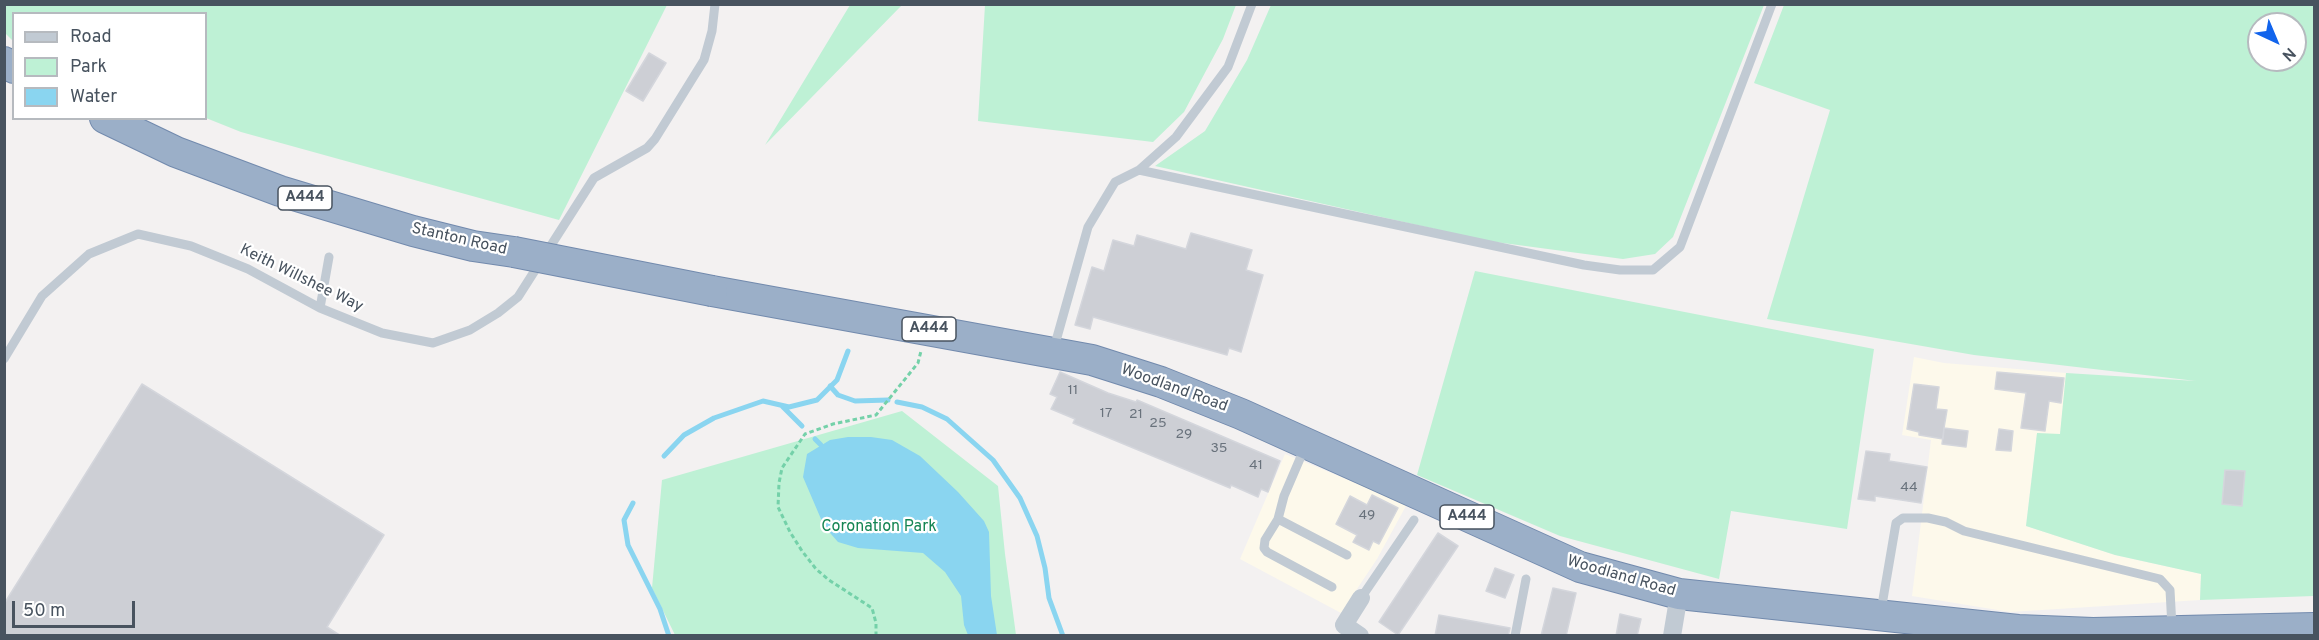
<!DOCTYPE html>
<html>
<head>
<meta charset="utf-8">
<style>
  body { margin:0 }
  #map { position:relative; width:2319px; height:640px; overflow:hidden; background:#f3f1f1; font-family:Overpass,sans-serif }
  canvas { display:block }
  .frame { position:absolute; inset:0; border:6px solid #48535f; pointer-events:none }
  .legend { position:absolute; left:12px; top:12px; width:195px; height:108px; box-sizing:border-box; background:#fff; border:2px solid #b6babf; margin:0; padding:8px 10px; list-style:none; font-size:18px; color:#48535f }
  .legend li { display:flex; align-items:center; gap:12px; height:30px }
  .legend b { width:30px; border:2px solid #b6babf }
  .north { position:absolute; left:2247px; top:12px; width:60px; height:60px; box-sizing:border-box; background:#fff; border:2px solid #b6babf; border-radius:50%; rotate:136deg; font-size:16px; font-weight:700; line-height:24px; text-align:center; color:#48535f }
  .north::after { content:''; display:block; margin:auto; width:21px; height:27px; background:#1264ec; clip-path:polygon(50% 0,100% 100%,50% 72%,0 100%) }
  .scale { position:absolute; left:12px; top:601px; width:123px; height:27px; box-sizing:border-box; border:3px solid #48535f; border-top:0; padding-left:8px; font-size:18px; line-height:21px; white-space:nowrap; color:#48535f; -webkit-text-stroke:4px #fff; paint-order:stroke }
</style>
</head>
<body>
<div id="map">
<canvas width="2319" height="640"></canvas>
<div class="frame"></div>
<ul class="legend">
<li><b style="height:8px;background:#c1cad3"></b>Road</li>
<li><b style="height:16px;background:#bef1d5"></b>Park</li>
<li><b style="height:16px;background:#8ad5f0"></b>Water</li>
</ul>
<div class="north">N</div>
<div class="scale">50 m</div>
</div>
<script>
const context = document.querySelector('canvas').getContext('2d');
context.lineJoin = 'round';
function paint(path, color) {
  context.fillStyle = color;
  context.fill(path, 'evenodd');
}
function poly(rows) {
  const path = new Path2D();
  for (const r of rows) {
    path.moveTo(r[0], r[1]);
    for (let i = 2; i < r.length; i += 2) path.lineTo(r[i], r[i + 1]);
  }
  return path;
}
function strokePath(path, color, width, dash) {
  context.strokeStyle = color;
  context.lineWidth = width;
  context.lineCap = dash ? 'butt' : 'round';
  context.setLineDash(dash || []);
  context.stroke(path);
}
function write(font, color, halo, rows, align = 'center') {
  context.font = font + ' Overpass,sans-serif';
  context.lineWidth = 4.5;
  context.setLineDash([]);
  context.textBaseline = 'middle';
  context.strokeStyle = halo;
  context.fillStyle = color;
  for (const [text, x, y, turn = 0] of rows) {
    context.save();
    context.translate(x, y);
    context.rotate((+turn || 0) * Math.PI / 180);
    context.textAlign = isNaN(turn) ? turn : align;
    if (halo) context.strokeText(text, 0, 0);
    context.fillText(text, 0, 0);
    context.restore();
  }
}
paint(poly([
  [1914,357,1944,363,2066,373,2060,435,2037,433,2026,526,2115,555,2201,574,2200,600,2010,612,1912,596,1931,440,1902,435],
  [1285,454,1407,504,1377,559,1341,613,1240,559]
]), '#fdf9eb');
paint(poly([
  [4,5,5,4,667,5,559,220,241,132,206,118,206,14,14,14,13,41,5,33],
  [850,5,902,5,765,145],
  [985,5,985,4,1236,5,1223,39,1184,112,1153,142,978,121],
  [1271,5,1764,5,1673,237,1655,254,1623,259,1488,241,1155,166,1205,131,1247,60],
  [1784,5,2314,5,2314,596,2200,600,2201,574,2115,555,2026,526,2037,433,2060,434,2066,373,2196,381,1974,355,1767,319,1830,110,1754,83],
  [2259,24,2295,24,2295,60,2259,60],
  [1475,271,1874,349,1847,529,1731,511,1719,579,1560,536,1417,475],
  [902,411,998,486,1005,554,1016,635,675,635,652,588,662,480]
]), '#bef1d5');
paint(poly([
  [848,437,871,437,892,440,920,456,958,492,984,521,989,532,991,596,997,635,968,635,964,625,961,596,945,572,923,553,858,548,838,542,824,526,803,477,807,454,830,440]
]), '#8ad5f0');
strokePath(poly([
  [830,386,838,395,855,401,888,400],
  [897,402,922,407,947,419,993,460,1020,498,1037,536,1045,568,1049,598,1063,636],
  [782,406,802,426],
  [815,439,821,445],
  [664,456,684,435,714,418,763,401,789,407,817,400,837,380,848,351],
  [633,503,624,520,628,545,660,609,669,636]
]), '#8ad5f0', 5);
const building = poly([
  [649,53,666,63,643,101,626,91,649,53],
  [1191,233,1252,250,1246,270,1263,275,1241,352,1229,348,1227,355,1093,317,1090,329,1075,325,1092,267,1104,271,1113,240,1134,246,1137,235,1186,249,1191,233],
  [1060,372,1108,393,1136,402,1137,400,1280,461,1268,492,1261,489,1258,497,1231,485,1230,488,1073,423,1075,419,1051,409,1057,397,1050,394,1060,372],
  [1997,372,2064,378,2061,403,2049,401,2045,431,2021,428,2026,393,1995,389,1997,372],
  [142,384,384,535,327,627,341,636,4,636,4,604,142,384],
  [1914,384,1939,387,1936,409,1947,410,1944,428,1968,431,1966,447,1942,444,1944,428,1943,439,1919,435,1919,432,1907,429,1914,384],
  [1999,429,2013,431,2011,451,1996,450,1999,429],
  [1866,451,1890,454,1889,461,1927,467,1921,503,1875,496,1875,501,1858,499,1866,451],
  [2225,470,2245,471,2242,506,2222,504,2225,470],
  [1372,495,1398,508,1379,544,1373,541,1369,550,1353,542,1357,535,1336,524,1350,496,1367,505,1372,495],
  [1438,533,1458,546,1398,635,1379,622,1438,533],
  [1495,568,1514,575,1505,598,1486,591,1495,568],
  [1553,588,1576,593,1566,636,1541,636,1553,588],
  [1620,614,1641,619,1637,636,1616,636,1620,614],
  [1439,615,1510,628,1508,636,1435,636,1439,615]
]);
paint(building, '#cdcfd5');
strokePath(building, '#d4d6dc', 1.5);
const trunk = poly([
  [4,62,14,68],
  [105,118,176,152,280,191,413,231,473,246,514,252],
  [712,291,1092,360,1161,382,1241,414,1580,567,1679,594,2018,630,2093,633,2314,628]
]);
strokePath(trunk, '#728aad', 32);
strokePath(poly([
  [876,636,876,623,872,608,829,580,816,569,802,551,790,532,778,507,779,483,782,468,805,434,833,424,876,415,918,363,921,351]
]), '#74d1a9', 3, [4.5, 3]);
strokePath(poly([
  [1139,170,1584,265,1620,270,1653,270,1680,247,1772,4],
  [320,308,329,257],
  [1054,348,1088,227,1115,182,1139,170,1176,137,1228,67,1252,4],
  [4,359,42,296,89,254,138,234,191,246,248,269,320,308,382,333,433,343,470,330,498,313,518,297,594,178,647,148,655,139,704,60,712,31,715,4],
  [1305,447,1284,496,1278,519,1347,555],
  [1278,519,1265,540,1264,548,1267,552,1332,587],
  [1361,598,1414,520],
  [1881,611,1896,523,1903,518,1928,518,1946,522,1964,531,2160,579,2170,590,2172,627],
  [1515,636,1526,579]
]), '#c1cad3', 9);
strokePath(poly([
  [1360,636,1344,625,1361,598],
  [1672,636,1679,594]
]), '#c1cad3', 18);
strokePath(trunk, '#9bafc8', 30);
const trunkBridge = poly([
  [514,252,712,291]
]);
strokePath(trunkBridge, '#728aad', 32, []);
strokePath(trunkBridge, '#9bafc8', 30);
write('14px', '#69727c', null, [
  ["11",1073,391],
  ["17",1106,414],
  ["21",1136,415],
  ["25",1158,424],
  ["29",1184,435],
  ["35",1219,449],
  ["41",1256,466],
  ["44",1909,488],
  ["49",1367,516]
]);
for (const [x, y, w] of [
  [305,198,54],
  [929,329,54],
  [1467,517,54]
]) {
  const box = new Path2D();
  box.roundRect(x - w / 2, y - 12, w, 24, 4.5);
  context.fillStyle = '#fff';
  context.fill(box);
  strokePath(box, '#48535f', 1.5);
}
write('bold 15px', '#48535f', null, [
  ["A444",305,198],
  ["A444",929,329],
  ["A444",1467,517]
]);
write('16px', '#48535f', '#fff', [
  ["Stanton Road",459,240,13],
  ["Keith Willshee Way",301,279,26],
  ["Woodland Road",1174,389,20],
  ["Woodland Road",1621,577,16]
]);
write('16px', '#148553', '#fff', [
  ["Coronation Park",879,528]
]);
</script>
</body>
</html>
